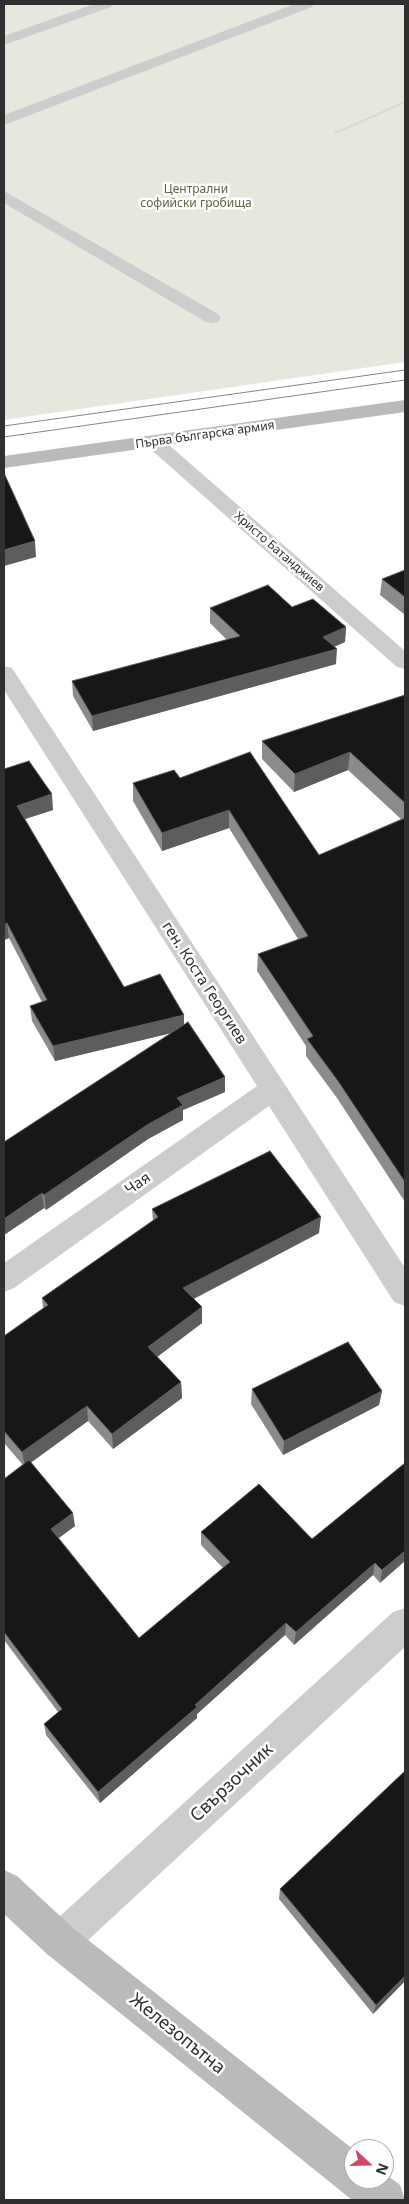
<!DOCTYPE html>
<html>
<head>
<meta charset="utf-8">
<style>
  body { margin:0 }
  #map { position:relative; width:409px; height:2204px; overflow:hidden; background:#fff; font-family:"Noto Sans",sans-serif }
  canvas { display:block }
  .frame { position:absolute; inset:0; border:5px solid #303030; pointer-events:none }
  .north { position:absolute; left:344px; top:2139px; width:50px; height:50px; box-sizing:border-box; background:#fff; border:1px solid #acacac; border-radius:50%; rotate:111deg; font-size:14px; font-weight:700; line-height:20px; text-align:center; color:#303030 }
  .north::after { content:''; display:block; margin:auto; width:18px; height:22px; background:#d3476c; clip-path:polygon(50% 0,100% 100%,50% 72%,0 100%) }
</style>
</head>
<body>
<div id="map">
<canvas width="409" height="2204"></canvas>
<div class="frame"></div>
<div class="north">N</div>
</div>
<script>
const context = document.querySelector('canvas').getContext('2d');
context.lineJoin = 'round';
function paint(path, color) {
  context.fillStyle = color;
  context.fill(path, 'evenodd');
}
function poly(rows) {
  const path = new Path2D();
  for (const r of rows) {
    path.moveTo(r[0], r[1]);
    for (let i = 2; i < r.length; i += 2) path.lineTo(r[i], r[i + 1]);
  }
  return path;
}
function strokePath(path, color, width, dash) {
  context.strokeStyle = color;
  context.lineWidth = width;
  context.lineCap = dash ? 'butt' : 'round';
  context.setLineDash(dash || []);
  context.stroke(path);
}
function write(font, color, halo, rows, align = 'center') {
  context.font = font + ' "Noto Sans",sans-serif';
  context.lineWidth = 5;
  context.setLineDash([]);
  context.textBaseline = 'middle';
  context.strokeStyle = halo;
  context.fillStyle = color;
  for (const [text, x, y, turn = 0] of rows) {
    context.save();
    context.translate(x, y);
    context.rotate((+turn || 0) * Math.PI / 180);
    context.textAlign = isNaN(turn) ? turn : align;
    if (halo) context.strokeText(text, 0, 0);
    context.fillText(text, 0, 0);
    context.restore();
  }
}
paint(poly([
  [4,4,405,4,405,362,4,420]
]), '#e5e9dd');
strokePath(poly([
  [335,133,405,102]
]), '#cacaca', 2, [1, 1]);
paint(poly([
  [94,4,113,4,111,7,4,45,4,36,94,4],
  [295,4,314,4,312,7,4,125,4,115,295,4],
  [4,191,218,314,221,318,218,322,212,323,206,322,4,203,4,191]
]), '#cdcdcd');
paint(poly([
  [154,436,161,438,405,651,405,669,397,667,147,446,144,442,147,438,154,436],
  [4,666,12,668,405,1268,405,1306,394,1302,269,1106,14,1288,4,1292,4,1263,257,1086,4,690,4,666],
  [405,1608,405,1647,73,1954,60,1960,47,1954,41,1941,47,1928,393,1612,405,1608]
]), '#cdcdcd');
paint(poly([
  [405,400,405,412,4,468,4,456,405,400],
  [4,1870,17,1876,73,1928,354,2150,354,2179,384,2179,384,2173,400,2185,405,2200,352,2200,47,1954,4,1914,4,1870]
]), '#bababa');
strokePath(poly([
  [4,426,405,370],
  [4,437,405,380]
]), '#858585', 1);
paint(poly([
  [405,570,405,615,380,595,382,579],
  [292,607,346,627,345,642,334,647,336,664,93,731,73,696,72,681,227,640,210,623,210,608],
  [405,695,405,1202,337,1098,306,1056,306,1046,257,971,258,954,298,939,229,828,162,851,133,801,133,783,180,778,319,855,401,819,348,770,294,792,262,759,262,741],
  [4,769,53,810,25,819,124,987,184,1024,225,1077,225,1092,183,1110,183,1120,148,1139,46,1210,44,1208,4,1235,171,1033,55,1061,32,1021,30,1006,42,1002,9,938,4,940],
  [152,1209,319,1233,194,1299,202,1323,157,1357,181,1382,182,1398,113,1449,88,1421,31,1462,75,1526,59,1538,139,1638,223,1568,201,1545,201,1532,312,1539,405,1463,380,1583,373,1575,294,1645,285,1635,197,1714,197,1718,100,1803,46,1735,44,1724,58,1712,4,1640,4,1479,23,1465,4,1443,4,1336,43,1308,42,1298,153,1221],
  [252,1389,382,1391,379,1405,283,1455,251,1404],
  [405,1771,405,1981,373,2014,279,1899,280,1889]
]), '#8b8b8b');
paint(poly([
  [35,541,36,557,4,566,4,550],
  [346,627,345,642,322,652,323,637],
  [337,649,336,664,93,731,92,716],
  [350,752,348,770,294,792,295,774],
  [52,794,53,810,19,821,17,806],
  [229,810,229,828,162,851,162,833],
  [7,923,9,938,4,940,4,924],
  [184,1015,184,1030,55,1061,53,1046],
  [225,1077,225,1092,183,1110,183,1120,148,1139,46,1210,44,1195,177,1098],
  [42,1193,44,1208,4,1235,4,1219],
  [321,1217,319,1233,183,1304,183,1288],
  [202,1307,202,1323,149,1363,148,1347],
  [181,1382,182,1398,113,1449,112,1434],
  [382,1391,379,1405,283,1455,284,1441],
  [87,1406,88,1421,25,1467,22,1452],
  [73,1513,75,1526,53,1542,51,1529],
  [405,1551,405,1561,380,1583,382,1570],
  [375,1563,373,1575,294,1645,296,1632],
  [286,1623,285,1635,197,1714,197,1718,100,1803,98,1792],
  [405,1976,405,1981,373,2014,376,2005]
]), '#5d5d5d');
const building = poly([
  [4,473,35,541,4,550,4,473],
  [405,570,405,597,382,579,405,570],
  [268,585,292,607,313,599,346,627,323,637,337,649,92,716,72,681,240,636,210,608,268,585],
  [405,695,405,803,350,752,295,774,262,741,405,695],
  [250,752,319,855,405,818,405,1182,338,1081,307,1039,313,1036,258,954,308,936,229,810,162,833,133,783,174,770,180,778,250,752],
  [29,761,52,794,17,806,124,987,160,974,184,1015,53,1046,30,1006,47,1000,7,923,4,924,4,769,29,761],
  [188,1022,225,1077,177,1098,183,1105,147,1125,44,1195,42,1193,4,1219,4,1142,188,1022],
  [270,1151,321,1217,183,1288,202,1307,148,1347,181,1382,112,1434,87,1406,22,1452,4,1431,4,1336,48,1305,42,1298,158,1217,152,1209,270,1151],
  [348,1342,382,1391,284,1441,252,1389,348,1342],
  [29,1460,73,1513,51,1529,139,1638,230,1562,201,1532,259,1484,312,1539,405,1463,405,1551,382,1570,375,1563,296,1632,286,1623,195,1705,197,1707,98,1792,44,1724,62,1709,4,1632,4,1479,29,1460],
  [405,1771,405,1976,376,2005,280,1889,405,1771]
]);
paint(building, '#171717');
strokePath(building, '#5d5d5d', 1);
write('12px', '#5b6842', '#fff', [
  ["Централни",196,190],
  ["софийски гробища",196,204]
]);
write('12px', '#303030', '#fff', [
  ["Първа българска армия",205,435,-8],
  ["Христо Батанджиев",279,552,41]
]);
write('15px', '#303030', '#fff', [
  ["ген. Коста Георгиев",204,983,57],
  ["Чая",138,1184,-35]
]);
write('18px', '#303030', '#fff', [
  ["Свързочник",232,1783,-43],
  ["Железопътна",177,2034,39]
]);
</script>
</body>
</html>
